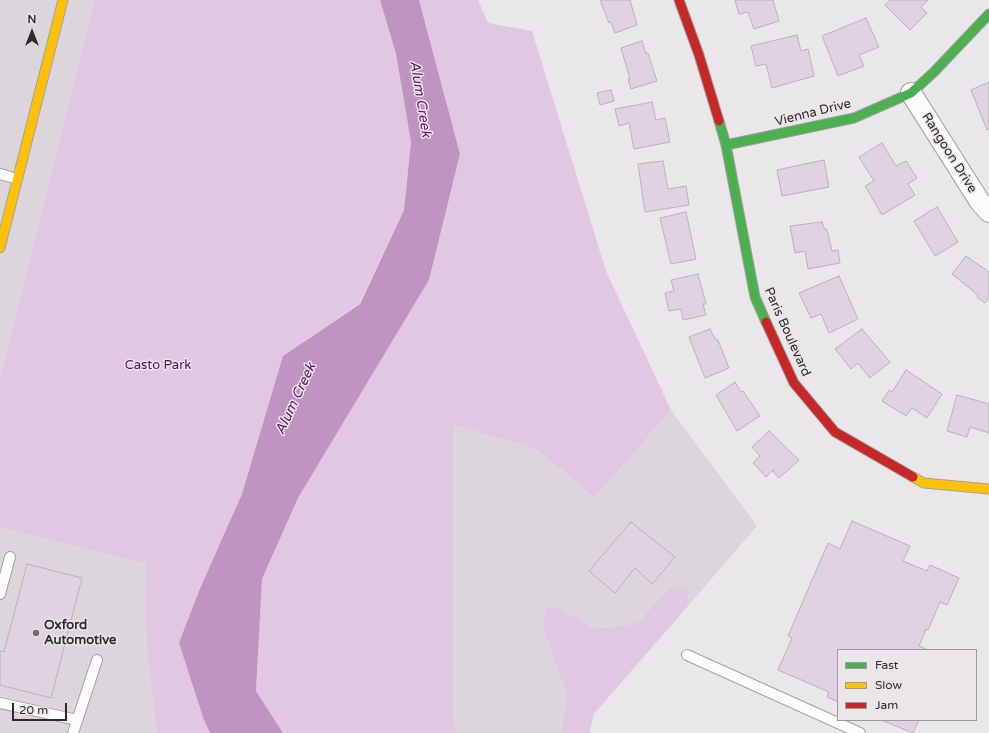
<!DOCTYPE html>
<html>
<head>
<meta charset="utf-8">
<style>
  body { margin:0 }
  #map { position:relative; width:989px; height:733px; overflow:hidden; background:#e9e7e9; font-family:"Varela Round",sans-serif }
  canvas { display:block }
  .legend { position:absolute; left:837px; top:649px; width:140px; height:72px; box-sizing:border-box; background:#eae6ea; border:1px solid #9e9b9e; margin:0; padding:5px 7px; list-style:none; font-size:12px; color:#2d2b2c }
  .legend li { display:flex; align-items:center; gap:8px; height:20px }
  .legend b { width:20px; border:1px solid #9e9b9e }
  .north { position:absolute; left:12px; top:12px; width:40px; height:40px; -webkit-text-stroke:3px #eae6ea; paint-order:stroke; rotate:0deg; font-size:11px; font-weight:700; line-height:16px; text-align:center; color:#2d2b2c }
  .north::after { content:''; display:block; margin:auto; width:14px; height:18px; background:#2d2b2c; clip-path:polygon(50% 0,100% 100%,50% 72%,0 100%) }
  .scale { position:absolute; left:12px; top:703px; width:55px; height:18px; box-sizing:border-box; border:2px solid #2d2b2c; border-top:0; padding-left:5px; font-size:12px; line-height:14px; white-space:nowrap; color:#2d2b2c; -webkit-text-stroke:3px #eae6ea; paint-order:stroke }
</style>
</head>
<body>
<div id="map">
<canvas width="989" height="733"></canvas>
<ul class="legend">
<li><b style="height:5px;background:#4caf50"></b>Fast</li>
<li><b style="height:5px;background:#ffc107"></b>Slow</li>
<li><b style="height:5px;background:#c62828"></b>Jam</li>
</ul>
<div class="north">N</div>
<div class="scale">20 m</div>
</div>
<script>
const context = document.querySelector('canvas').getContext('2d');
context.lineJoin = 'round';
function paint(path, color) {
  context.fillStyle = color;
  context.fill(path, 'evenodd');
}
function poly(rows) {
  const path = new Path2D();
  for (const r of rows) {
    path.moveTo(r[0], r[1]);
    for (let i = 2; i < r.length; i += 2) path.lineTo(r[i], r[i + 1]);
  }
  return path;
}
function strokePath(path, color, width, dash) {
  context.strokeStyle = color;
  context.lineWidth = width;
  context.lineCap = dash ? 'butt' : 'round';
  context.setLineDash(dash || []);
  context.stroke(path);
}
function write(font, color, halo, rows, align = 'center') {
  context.font = font + ' "Varela Round",sans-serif';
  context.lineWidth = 3;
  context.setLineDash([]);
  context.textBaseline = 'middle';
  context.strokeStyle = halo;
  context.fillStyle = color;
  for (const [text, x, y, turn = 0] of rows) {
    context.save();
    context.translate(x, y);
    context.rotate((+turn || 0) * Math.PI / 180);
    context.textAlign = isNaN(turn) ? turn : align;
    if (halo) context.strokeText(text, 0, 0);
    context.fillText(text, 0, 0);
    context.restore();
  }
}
paint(poly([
  [0,0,94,0,0,380],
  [671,410,757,526,688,606,688,589,670,589,638,622,613,628,591,627,560,608,543,629,567,695,561,733,457,733,453,724,453,425,536,449,595,498],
  [0,527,146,564,145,609,148,662,157,733,0,733]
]), '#dcd6dc');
paint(poly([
  [94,0,380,0,396,54,411,142,404,210,359,304,303,342,251,464,242,494,236,733,157,733,148,662,145,609,146,564,0,527,0,380],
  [419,0,478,0,488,23,532,31,606,271,671,410,595,498,536,449,453,425,453,724,457,733,283,733,256,691,262,579,298,498,429,280,460,154],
  [669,589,688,589,688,606,593,715,590,733,561,733,567,695,543,629,546,607,560,608,591,627,613,628,638,622]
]), '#e2c7e2');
paint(poly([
  [380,0,419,0,460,154,429,280,298,498,262,579,256,691,283,733,210,733,204,720,179,643,199,591,242,494,283,356,360,304,404,210,411,142,396,54]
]), '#c094c0');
const building = poly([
  [600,0,630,0,637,25,615,33,611,22,609,23,600,0],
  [735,0,773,0,779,21,754,29,748,12,739,14,735,0],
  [890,0,928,0,921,7,927,13,910,30,885,5,890,0],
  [866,18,879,47,859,55,864,66,838,76,822,36,866,18],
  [797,35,801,51,808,49,814,76,772,88,766,64,756,66,751,46,797,35],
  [642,41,646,54,648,53,657,81,631,89,628,79,630,79,621,48,642,41],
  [989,82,989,129,987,130,971,90,989,82],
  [611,90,614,101,600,105,597,93,611,90],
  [652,102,656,120,665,118,670,142,634,149,629,123,619,126,615,109,652,102],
  [882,143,896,166,906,161,917,178,908,184,915,195,882,215,865,186,874,181,859,157,882,143],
  [824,160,829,187,782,196,777,170,824,160],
  [663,161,668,189,686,186,689,205,645,212,638,164,663,161],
  [937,207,958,242,935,256,914,221,937,207],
  [686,212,696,259,671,264,660,218,686,212],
  [822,222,824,228,827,230,832,251,838,250,840,263,808,269,805,251,795,253,790,226,822,222],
  [966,256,989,272,989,298,985,303,977,297,978,295,952,274,966,256],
  [698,274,706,304,703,304,706,315,683,320,681,309,669,311,665,293,674,291,671,280,698,274],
  [839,276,858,319,829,333,821,314,811,318,799,293,839,276],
  [710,329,716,340,718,340,729,368,705,378,689,337,710,329],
  [862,329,890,362,870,378,858,363,851,369,835,349,862,329],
  [906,370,942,394,927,418,912,408,906,416,882,401,889,390,892,392,906,370],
  [735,382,741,392,743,391,760,416,737,431,716,395,735,382],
  [957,395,989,404,989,433,970,427,967,437,947,431,957,395],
  [769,431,799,460,779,478,773,471,774,469,766,477,753,463,760,456,752,447,769,431],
  [852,521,910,546,903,561,927,571,930,565,959,578,947,605,940,602,928,630,926,629,919,646,928,650,838,650,838,702,827,697,829,692,778,670,792,638,788,636,828,543,840,549,852,521],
  [631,522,675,557,652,584,635,568,615,593,589,571,631,522],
  [27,564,82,578,51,698,0,685,0,651,4,652,27,564],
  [881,720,919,720,913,733,881,720]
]);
paint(building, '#e0d2e0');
strokePath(building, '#b6b4b6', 1);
const lane = poly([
  [0,174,17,179],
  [0,594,10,557],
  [687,655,860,733],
  [0,703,77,720],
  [73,733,97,660]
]);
const street = poly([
  [911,93,980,202,989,212]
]);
const fast = poly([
  [719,121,726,145,755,297,766,322],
  [726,145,854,118,911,93,934,72,989,14]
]);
const slow = poly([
  [0,248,63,0],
  [913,477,924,483,989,489]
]);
const jam = poly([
  [679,0,699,55,719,121],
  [766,322,794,383,835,432,913,477]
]);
strokePath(lane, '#a2a0a2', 12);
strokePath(street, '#a2a0a2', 22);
strokePath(fast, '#a2a0a2', 11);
strokePath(slow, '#a2a0a2', 11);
strokePath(jam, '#a2a0a2', 11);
strokePath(lane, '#fcfbfc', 10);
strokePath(street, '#fcfbfc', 20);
strokePath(fast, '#4caf50', 9);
strokePath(slow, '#ffc107', 9);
strokePath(jam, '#c62828', 9);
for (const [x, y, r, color] of [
  [36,633,4,"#6f6d6e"]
]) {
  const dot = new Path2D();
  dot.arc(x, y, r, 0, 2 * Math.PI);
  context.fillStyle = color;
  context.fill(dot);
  strokePath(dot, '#eae6ea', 1.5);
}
write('13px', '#2d2b2c', '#eae6ea', [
  ["Vienna Drive",813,113,-14],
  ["Rangoon Drive",949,153,58],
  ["Paris Boulevard",787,332,66]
]);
write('13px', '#58075a', '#eae6ea', [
  ["Casto Park",158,366]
]);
write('bold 13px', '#2d2b2c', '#eae6ea', [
  ["Oxford",44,626],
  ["Automotive",44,641]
], 'left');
write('italic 14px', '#601362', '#eae6ea', [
  ["Alum Creek",420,99,81],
  ["Alum Creek",296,399,-65]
]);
</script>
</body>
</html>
